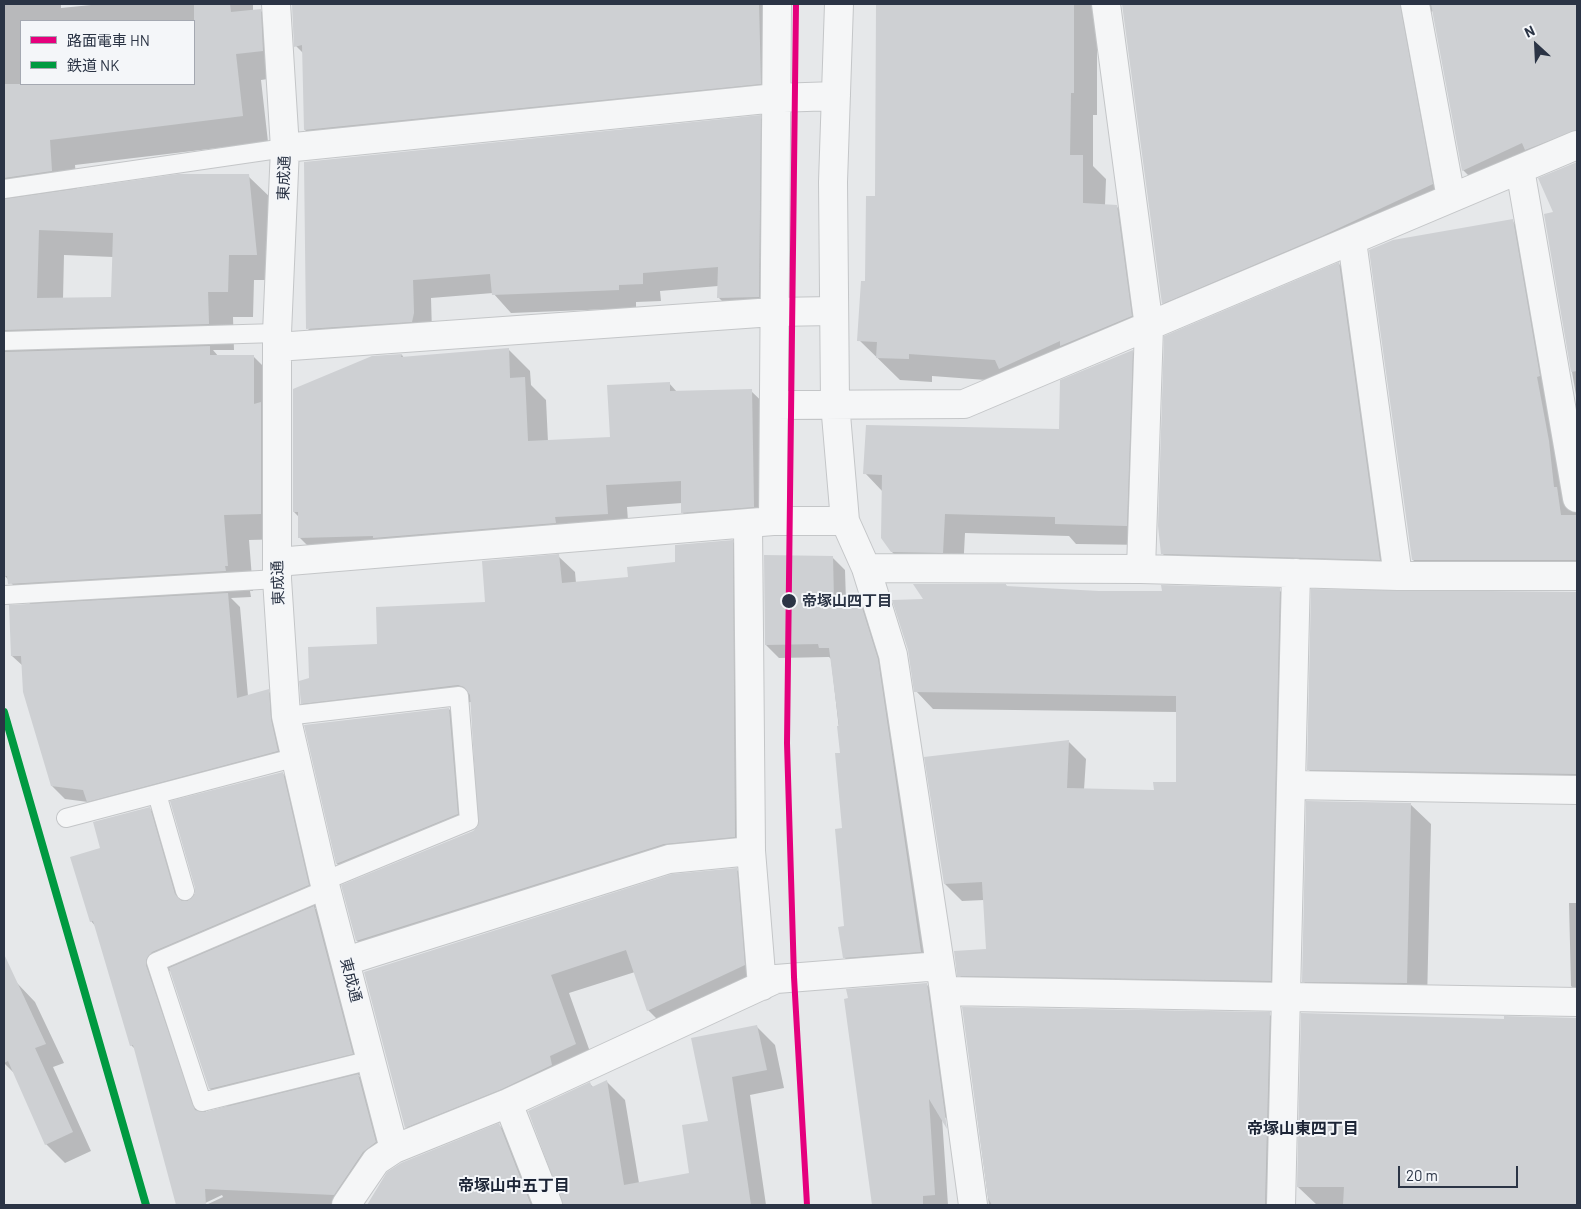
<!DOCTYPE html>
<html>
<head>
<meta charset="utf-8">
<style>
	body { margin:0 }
	#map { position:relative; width:1581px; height:1209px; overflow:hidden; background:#e6e8ea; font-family:Barlow,"Noto Sans JP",sans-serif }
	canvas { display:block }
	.frame { position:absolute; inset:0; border:5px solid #2b3445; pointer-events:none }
	.legend { position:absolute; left:20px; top:20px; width:175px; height:65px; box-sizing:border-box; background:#f4f6f9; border:1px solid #a4a8b1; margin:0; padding:6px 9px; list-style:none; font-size:15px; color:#2b3445 }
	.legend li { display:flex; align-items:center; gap:10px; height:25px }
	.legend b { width:25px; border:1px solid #a4a8b1 }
	.north { position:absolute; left:1511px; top:20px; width:50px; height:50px; -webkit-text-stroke:4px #f4f6f9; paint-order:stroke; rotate:335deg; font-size:14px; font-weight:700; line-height:20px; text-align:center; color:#2b3445 }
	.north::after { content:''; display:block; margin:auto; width:18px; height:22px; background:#2b3445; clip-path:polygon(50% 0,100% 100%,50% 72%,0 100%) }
	.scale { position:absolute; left:1398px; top:1166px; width:120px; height:22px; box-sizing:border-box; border:2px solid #2b3445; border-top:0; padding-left:6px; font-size:15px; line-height:18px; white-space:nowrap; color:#2b3445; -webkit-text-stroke:4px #f4f6f9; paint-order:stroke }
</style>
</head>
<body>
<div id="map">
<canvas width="1581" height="1209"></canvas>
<div class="frame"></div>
<ul class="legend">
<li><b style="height:6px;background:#e5007d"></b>路面電車 HN</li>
<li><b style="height:6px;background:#009a41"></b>鉄道 NK</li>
</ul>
<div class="north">N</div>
<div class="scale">20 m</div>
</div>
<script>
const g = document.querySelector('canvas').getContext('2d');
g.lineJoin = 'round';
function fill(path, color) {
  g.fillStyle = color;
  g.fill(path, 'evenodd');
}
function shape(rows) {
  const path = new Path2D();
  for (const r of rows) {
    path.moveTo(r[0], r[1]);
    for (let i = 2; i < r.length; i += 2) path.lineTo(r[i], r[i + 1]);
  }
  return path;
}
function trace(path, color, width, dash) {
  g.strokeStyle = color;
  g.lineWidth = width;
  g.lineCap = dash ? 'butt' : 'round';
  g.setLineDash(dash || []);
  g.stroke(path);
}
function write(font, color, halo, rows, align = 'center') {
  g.font = font + ' Barlow,"Noto Sans JP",sans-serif';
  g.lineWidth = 4;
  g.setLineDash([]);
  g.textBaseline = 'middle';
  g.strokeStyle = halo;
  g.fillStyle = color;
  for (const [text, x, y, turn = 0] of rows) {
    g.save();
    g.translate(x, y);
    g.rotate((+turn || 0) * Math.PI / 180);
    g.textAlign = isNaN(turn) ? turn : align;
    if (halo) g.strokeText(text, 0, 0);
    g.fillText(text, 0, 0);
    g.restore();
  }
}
fill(shape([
	[4,4,61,4,61,8,101,4,253,4,253,11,260,10,286,36,288,76,261,80,268,142,75,165,77,190,248,176,274,201,282,280,254,280,253,317,233,317,234,350,213,350,219,357,253,356,279,382,287,539,249,540,253,591,250,591,251,597,231,598,240,607,248,696,268,691,281,704,290,764,101,814,88,802,65,799,52,786,23,666,12,656,31,605,4,575],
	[21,21,194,21,194,84,21,84],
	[64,255,113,257,113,298,63,299],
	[295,4,764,4,782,105,327,152,305,130,304,54,296,46],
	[877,4,1097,4,1097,115,1093,115,1093,166,1106,179,1105,205,1116,206,1139,229,1154,339,1084,369,1081,365,1013,382,932,376,932,382,900,380,859,340,876,197],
	[1123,4,1577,4,1577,160,1485,192,1463,170,1433,11,1427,14,1454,206,1185,325,1163,303],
	[760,117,778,135,777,315,736,315,718,297,718,286,660,291,661,301,636,302,636,308,511,313,493,293,431,298,432,332,326,347,308,329],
	[1577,163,1577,401,1545,215,1555,213,1540,179],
	[1512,221,1534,243,1577,490,1577,582,1435,582,1413,560],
	[1339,264,1358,283,1398,578,1181,573,1162,553],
	[508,349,530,371,531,385,546,400,548,442,612,439,669,383,677,392,751,391,773,412,775,528,704,534,682,512,682,503,627,507,629,535,321,559,299,537,299,517,294,512,372,357,402,355,404,358],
	[1132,351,1152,371,1146,545,1076,544,1069,536,965,533,963,572,912,572,892,552,883,492,865,473,1060,430],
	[732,541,749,558,751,853,681,860,374,957,357,941,343,886,474,832,480,827,471,702,319,720,302,703,311,679,379,645,487,604,558,556,575,572,576,583,629,578,676,563],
	[832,557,845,570,846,602,859,602,872,615,933,964,856,970,844,957,846,927,842,755,831,659,829,657,779,658,766,645],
	[1006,585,1008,588,1099,592,1279,590,1297,607,1287,998,976,992,959,975,987,950,984,900,962,901,945,884,1069,742,1086,759,1084,790,1155,791,1177,784,1177,712,933,709,916,691,926,600],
	[1312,591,1577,593,1577,795,1330,791,1308,769],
	[449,709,464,724,472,829,352,879,337,864,306,726],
	[282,773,301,791,327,904,315,908,333,926,371,1072,358,1075,376,1094,394,1161,358,1205,206,1205,223,1197,222,1195,201,1205,178,1205,135,1049,131,1045,96,927,91,921,102,849,149,808,168,827,189,902],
	[171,969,210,1089,228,1106,206,1112,163,979],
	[1410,804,1431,824,1427,1003,1323,1001,1303,981],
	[736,869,755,888,763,984,667,1029,648,1010,635,972,569,993,594,1063,424,1146,406,1127,365,973],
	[1569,903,1577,903,1577,992,1571,986],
	[17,983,35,1002,64,1063,53,1067,91,1151,65,1163,46,1144,16,1075,4,1063,4,989],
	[926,984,942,1000,958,1117,942,1118,948,1205,873,1205,846,1000],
	[963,1008,1269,1014,1291,1036,1287,1205,989,1205],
	[1505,1018,1577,1019,1577,1205,1317,1205,1298,1187,1505,1020],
	[756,1026,775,1045,784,1088,750,1095,766,1205,564,1205,564,1199,590,1084,594,1088,607,1082,625,1100,639,1183,690,1174,710,1122],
	[499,1125,517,1143,542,1205,368,1205,388,1173]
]), '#0003');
fill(shape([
	[194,4,230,4,231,12,261,9,263,51,236,54,243,116,50,140,52,171,4,178,4,84,194,84],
	[304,4,759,4,761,84,304,130,302,45,294,47,292,5],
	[876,4,1074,4,1074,93,1071,93,1070,155,1083,155,1083,203,1117,205,1132,316,1060,346,1060,341,999,369,995,360,909,354,909,359,876,358,877,342,857,341,861,281,865,281,866,196,875,196],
	[1122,4,1400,4,1433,184,1322,236,1162,304],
	[1431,4,1577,4,1577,130,1525,150,1522,143,1462,171],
	[761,115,759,297,717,298,718,267,643,273,643,284,619,285,619,290,492,295,490,274,413,280,414,313,412,322,306,329,304,162],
	[1577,162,1577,371,1571,372,1544,214,1553,212,1538,178],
	[178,174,249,174,257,255,229,255,228,292,208,292,209,324,4,330,4,199],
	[39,230,113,233,111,297,37,298],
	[1513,219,1540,376,1537,377,1549,441,1554,487,1557,487,1561,515,1577,515,1577,560,1412,560,1369,250,1393,240],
	[1339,262,1380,560,1161,554,1158,526,1164,336],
	[210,346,210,355,254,355,254,404,261,402,261,514,224,515,228,566,225,566,226,571,8,584,7,576,4,576,4,352],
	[509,348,510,378,525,377,528,441,610,437,607,385,670,382,670,391,752,389,754,507,681,513,681,481,606,485,608,514,555,517,556,523,373,538,373,536,298,538,298,512,293,512,293,389,372,356,402,354,401,357],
	[1133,350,1127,526,1055,524,1055,517,945,514,943,553,891,552,881,538,882,475,863,474,866,425,1059,429,1060,380],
	[733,540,735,837,664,844,356,941,341,885,473,831,478,826,470,695,464,687,458,685,301,704,299,681,309,678,308,647,377,644,376,607,485,602,482,561,559,554,562,583,628,577,627,567,675,562,675,545],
	[764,555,833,556,834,602,860,601,878,659,921,952,843,958,838,927,844,926,835,829,842,828,835,753,840,753,837,726,839,726,829,648,819,648,818,644,765,645],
	[913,584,1006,584,1006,586,1099,591,1162,591,1161,585,1280,588,1271,981,957,976,954,951,986,949,982,882,944,884,924,757,1069,740,1067,788,1154,790,1153,782,1176,782,1176,696,914,692,908,650,892,600,923,599],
	[1311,589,1577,592,1577,774,1307,770],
	[228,593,237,698,269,689,271,719,278,751,87,802,83,790,51,786,23,692,21,656,11,656,9,605],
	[449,708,458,814,336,864,304,725],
	[283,772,309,885,152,952,146,960,146,965,195,1110,205,1112,358,1074,376,1142,363,1152,334,1195,205,1189,206,1205,176,1205,133,1045,130,1046,93,921,90,922,70,857,100,848,93,822,150,807,175,894,182,901,188,901,195,894,195,888,170,801],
	[1306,801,1411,803,1407,983,1302,982],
	[737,868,745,965,647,1011,626,950,551,975,576,1044,550,1056,552,1065,502,1089,405,1128,364,972,672,874],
	[314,906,353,1054,209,1089,169,968],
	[4,954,46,1044,35,1048,73,1132,45,1145,8,1061,4,1063],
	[927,983,947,1129,929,1099,935,1195,923,1196,923,1205,872,1205,844,999,848,998,846,989],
	[962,1007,1270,1012,1265,1205,992,1205,988,1198],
	[1301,1013,1504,1019,1504,1016,1577,1018,1577,1205,1343,1205,1344,1187,1297,1187],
	[757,1025,767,1070,732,1077,751,1205,563,1205,528,1111,590,1082,592,1087,607,1080,624,1185,689,1173,682,1125,708,1121,691,1038],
	[499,1123,531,1205,367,1205,387,1172,401,1163]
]), '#ced0d3');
const lane = shape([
	[4,189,285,148],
	[4,341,277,333],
	[5,595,277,579],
	[286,716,459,696,469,821,324,881],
	[157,794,185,891],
	[66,818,297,757],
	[327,889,156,962,202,1102,371,1060]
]);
const street = shape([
	[276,4,285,148,277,333,277,579,286,716,324,881,394,1149],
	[839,4,833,182,835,403,845,521,866,568,893,655,944,991,973,1205],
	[1106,4,1149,327,1141,569],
	[1415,4,1451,198],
	[285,148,776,98,836,96],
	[1520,169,1577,498],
	[1352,241,1398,576],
	[277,347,773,312,834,311],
	[774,405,964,404,1577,145],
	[773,521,777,4],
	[748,525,751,851,762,986],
	[277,562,773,521,845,521],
	[866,568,1141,569,1398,576,1577,576],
	[1291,785,1577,790],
	[346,961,669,859,751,851],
	[944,991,1577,1002],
	[508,1103,548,1205],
	[346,1205,376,1161,394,1149,508,1103,776,979,940,966],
	[1281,1205,1296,573]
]);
trace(lane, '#c4c6c8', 20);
trace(street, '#c4c6c8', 30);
trace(lane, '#f5f6f7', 18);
trace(street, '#f5f6f7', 28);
trace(shape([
	[4,712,146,1205]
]), '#009a41', 8);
trace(shape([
	[796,4,787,743,794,977,807,1205]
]), '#e5007d', 6);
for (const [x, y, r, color] of [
	[789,601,8,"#2b3445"]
]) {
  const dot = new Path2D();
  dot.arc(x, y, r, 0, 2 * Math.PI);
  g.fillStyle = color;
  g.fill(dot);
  trace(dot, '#f4f6f9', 2);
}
write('15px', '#2b3445', '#f4f6f9', [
	["東成通",284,178,-88],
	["東成通",278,583,-92],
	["東成通",351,980,75]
]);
write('bold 15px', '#2b3445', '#f4f6f9', [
	["帝塚山四丁目",802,601]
], 'left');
write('bold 16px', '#1d2536', '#f4f6f9', [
	["帝塚山東四丁目",1303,1129],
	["帝塚山中五丁目",514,1186]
]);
</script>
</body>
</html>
